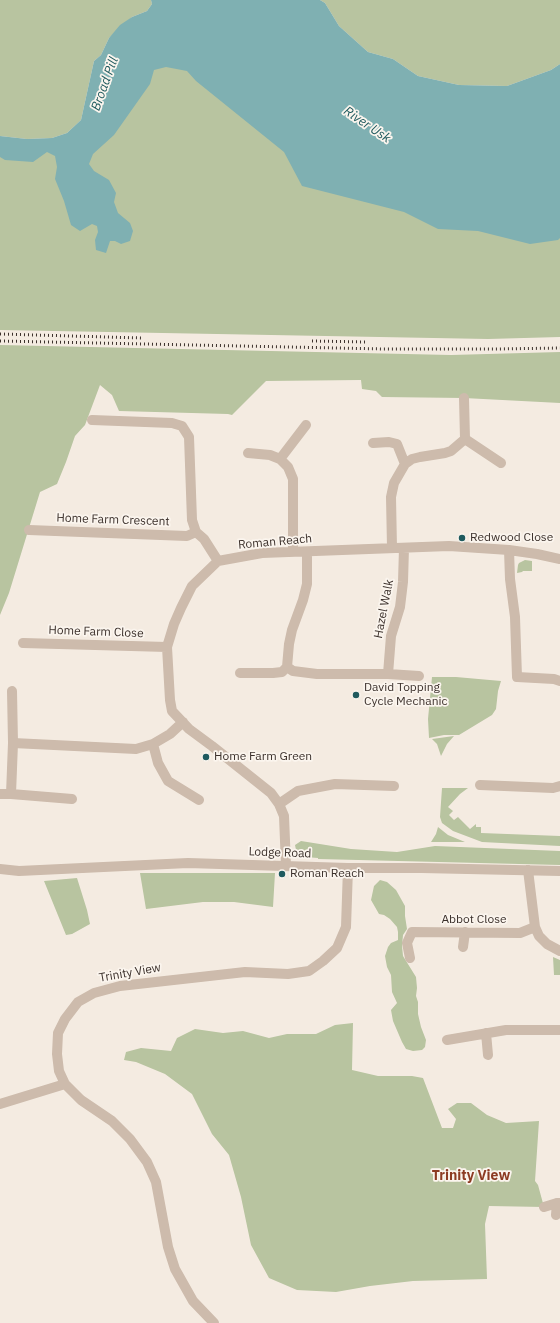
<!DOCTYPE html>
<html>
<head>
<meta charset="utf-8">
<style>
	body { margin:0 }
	canvas { display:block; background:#f4ebe1 }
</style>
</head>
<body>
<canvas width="560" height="1323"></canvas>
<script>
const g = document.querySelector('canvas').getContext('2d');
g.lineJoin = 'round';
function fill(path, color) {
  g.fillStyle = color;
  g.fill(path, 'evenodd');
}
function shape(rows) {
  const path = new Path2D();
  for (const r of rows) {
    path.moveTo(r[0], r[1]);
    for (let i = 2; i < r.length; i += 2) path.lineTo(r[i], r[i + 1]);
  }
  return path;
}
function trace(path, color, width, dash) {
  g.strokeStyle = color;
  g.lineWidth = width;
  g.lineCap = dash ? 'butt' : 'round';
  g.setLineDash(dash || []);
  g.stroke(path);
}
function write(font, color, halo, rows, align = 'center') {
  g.font = font + ' "IBM Plex Sans",sans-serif';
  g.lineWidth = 3.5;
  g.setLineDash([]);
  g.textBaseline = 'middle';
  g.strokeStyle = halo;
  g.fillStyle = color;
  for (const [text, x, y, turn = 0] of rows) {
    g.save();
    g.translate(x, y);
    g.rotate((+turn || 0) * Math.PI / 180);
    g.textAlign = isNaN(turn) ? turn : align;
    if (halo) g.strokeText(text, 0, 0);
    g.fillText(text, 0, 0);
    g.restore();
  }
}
fill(shape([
	[0,0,151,0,152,4,147,11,132,17,109,38,101,55,94,61,81,120,67,133,52,138,27,139,0,136],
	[320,0,560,0,560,64,551,70,507,86,459,85,418,76,393,59,368,52,339,26,325,3],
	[145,36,560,191,560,337,488,339,0,330,0,146,67,143],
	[0,345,451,355,560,352,560,403,464,398,382,397,376,391,362,389,361,380,266,381,232,415,228,414,119,411,112,395,100,385,85,425,75,436,66,462,57,484,40,492,9,593,0,615],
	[525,560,532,561,532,571,523,571,522,572,517,573,518,565,519,563],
	[432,677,456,677,501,681,498,691,496,709,492,715,459,735,444,735,429,738,428,719],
	[454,736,447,744,441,756,437,744,432,739],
	[442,788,468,788,460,794,448,807,453,811,449,815,454,820,458,817,470,829,476,824,476,827,481,827,481,833,560,836,560,846,482,842,453,831,442,823,440,817],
	[438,827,448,835,465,842,431,842,436,834],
	[301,841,351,849,397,852,435,846,560,851,560,865,318,859,318,858,305,857,299,854,296,850,295,845],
	[140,873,275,873,273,907,234,902,203,902,146,909],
	[77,878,87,910,90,924,72,934,66,935,44,881],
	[380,880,387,882,396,890,405,906,405,916,407,929,403,935,402,946,403,956,416,977,417,988,416,996,418,1002,418,1014,421,1027,426,1040,425,1047,422,1050,413,1051,406,1049,402,1042,393,1021,391,1010,397,1003,392,992,391,975,387,967,385,956,388,947,391,943,398,940,398,932,397,927,390,919,384,915,379,914,371,900,374,886],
	[553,957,560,960,560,975,554,975],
	[353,1023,352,1070,378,1076,412,1076,423,1078,442,1128,453,1128,456,1119,448,1109,457,1103,471,1103,487,1115,506,1123,539,1121,535,1181,538,1185,544,1207,489,1206,485,1224,487,1279,413,1281,370,1286,336,1292,297,1290,269,1278,251,1245,241,1197,229,1155,212,1134,192,1094,165,1074,136,1062,124,1060,126,1052,141,1048,171,1051,177,1038,195,1029,223,1033,243,1031,269,1038,287,1034,316,1034,335,1025]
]), '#b8c4a0');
fill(shape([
	[151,0,320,0,325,3,339,26,368,52,393,59,418,76,459,85,507,86,551,70,560,64,560,238,558,240,530,244,478,231,438,229,404,212,302,186,284,152,196,81,187,71,166,67,154,70,150,84,114,135,93,154,89,164,94,171,109,180,116,193,114,202,118,213,130,223,133,231,130,241,121,244,115,241,110,241,106,253,96,250,95,240,98,232,97,226,92,224,80,231,71,225,64,201,55,179,57,167,55,156,47,152,33,162,5,160,0,157,0,136,27,139,52,138,67,133,81,120,94,61,101,55,109,38,120,25,132,17,147,11,152,4]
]), '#7fb0b2');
trace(shape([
	[464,398,465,439],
	[92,420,172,423,182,426,189,437,192,520,196,532,204,539,218,561],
	[373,443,389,442,397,444,405,464],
	[248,453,270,455,280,459,288,467,293,479,293,552],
	[280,459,306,425],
	[29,530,187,536,196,532],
	[392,548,391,497,394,483,405,464,412,459,420,457,445,453,451,451,465,439,501,463],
	[509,550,510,579,515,617,517,677,554,679,560,681],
	[23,643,167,647],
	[287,667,289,644,292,630,303,600,307,584,307,552],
	[240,673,273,673,282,672,287,667,293,671,317,674,388,674,419,676],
	[388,674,391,636,400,607,403,582,404,548],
	[12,691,13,743,136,749,153,744,170,734,183,722],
	[13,743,11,794,72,799],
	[153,744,158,763,168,781,199,800],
	[480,785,553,788,560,786],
	[0,794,11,794],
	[279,804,298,791,335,784,394,786],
	[286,866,284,816,279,804,271,793,212,746,189,729,172,711,170,700,167,647,174,624,181,608,192,586,218,561,262,553,449,546,509,550,537,554,560,559],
	[0,869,19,871,188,863,348,868,421,868,560,871],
	[528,870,535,927,539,936,547,944,560,951],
	[463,947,465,932],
	[410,958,407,943,412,932,520,933,535,927],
	[486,1033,488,1055],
	[447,1040,506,1030,560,1030],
	[0,1104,65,1084],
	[544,1207,557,1203],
	[556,1215,557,1203,560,1203],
	[214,1323,193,1301,175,1269,168,1247,156,1182,147,1162,130,1139,112,1121,81,1100,65,1084,59,1071,57,1054,58,1033,65,1019,78,1002,94,993,120,986,245,972,288,974,309,971,323,961,337,948,346,927,348,868]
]), '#cdbbac', 10);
trace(shape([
	[0,334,142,338],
	[0,341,383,349,497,349,560,348],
	[312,341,366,342]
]), '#3b302b', 3, [1, 3]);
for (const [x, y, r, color] of [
	[462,538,4,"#1f5a5e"],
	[356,695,4,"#1f5a5e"],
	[206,757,4,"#1f5a5e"],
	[282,874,4,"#1f5a5e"]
]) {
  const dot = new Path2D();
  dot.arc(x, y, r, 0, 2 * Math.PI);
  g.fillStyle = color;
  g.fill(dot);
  trace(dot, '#fbf5ee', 1.5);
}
write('12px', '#3b302b', '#fbf5ee', [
	["Home Farm Crescent",113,520,2],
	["Roman Reach",275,542,-5],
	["Hazel Walk",384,609,-79],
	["Home Farm Close",96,632,2],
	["Lodge Road",280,853,2],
	["Abbot Close",474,920],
	["Trinity View",130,973,-10]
]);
write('12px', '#3b302b', '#fbf5ee', [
	["Redwood Close",470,538],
	["David Topping",364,688],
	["Cycle Mechanic",364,702],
	["Home Farm Green",214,757],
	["Roman Reach",290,874]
], 'left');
write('italic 13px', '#1f5a5e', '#fbf5ee', [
	["Broad Pill",105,84,-70],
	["River Usk",367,125,34]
]);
write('bold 14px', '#8c3b22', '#fbf5ee', [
	["Trinity View",471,1176]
]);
</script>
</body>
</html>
